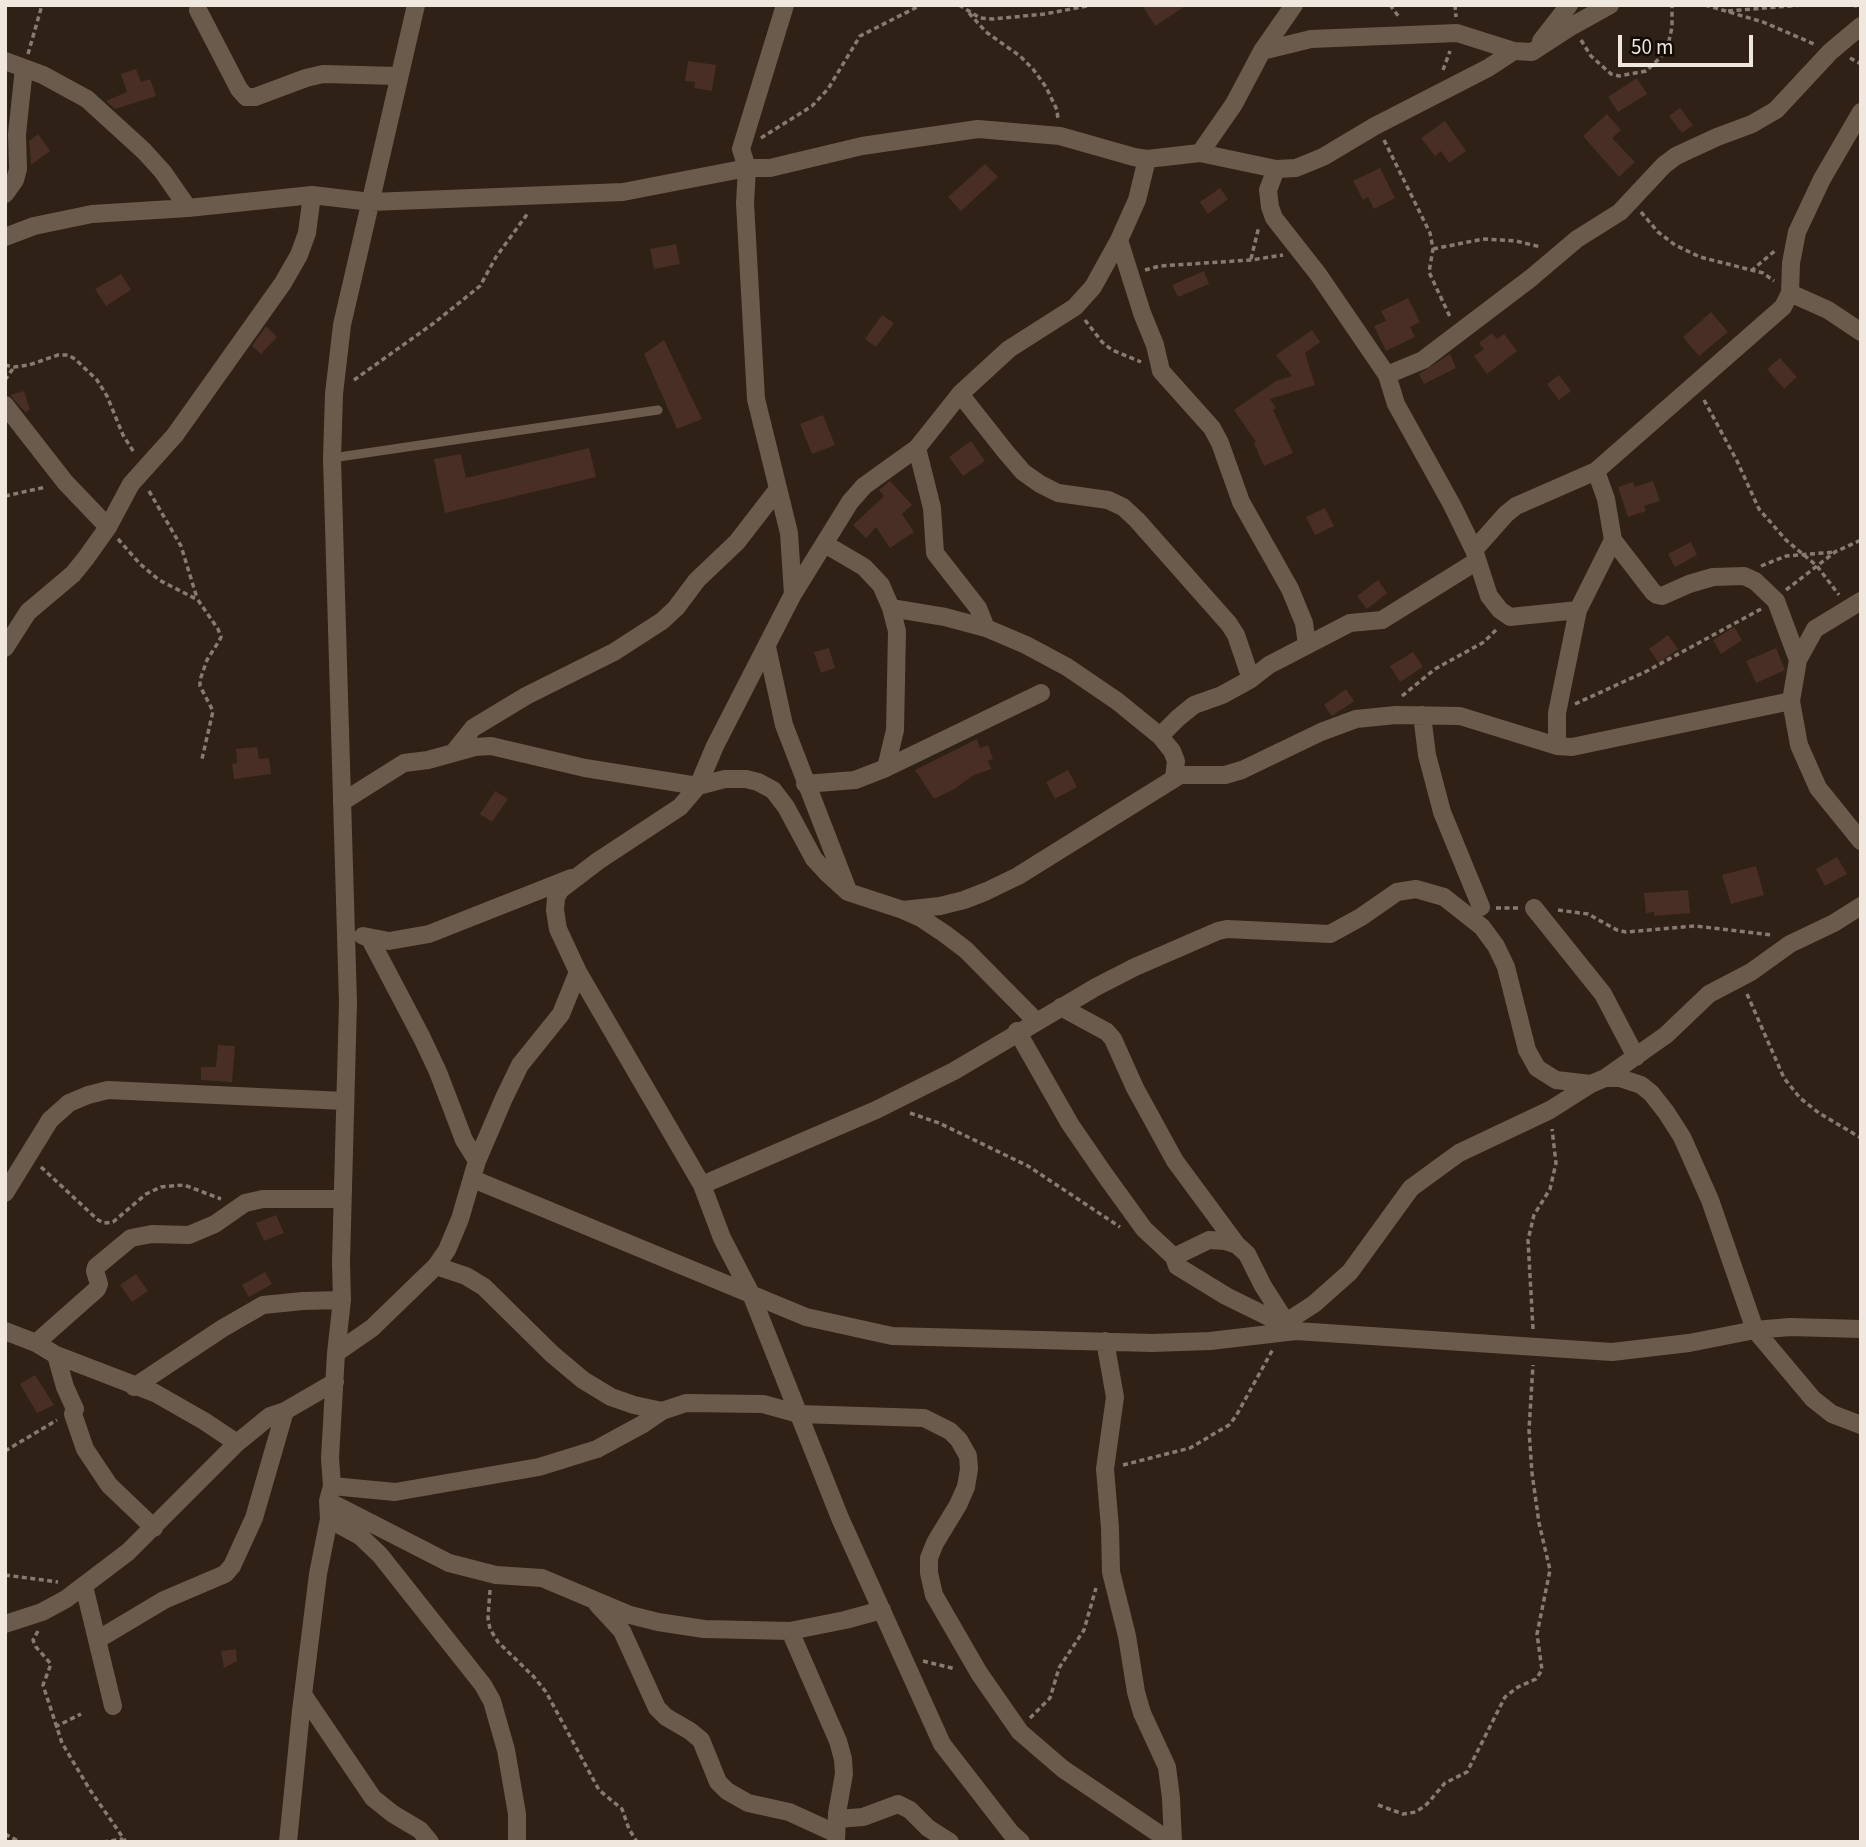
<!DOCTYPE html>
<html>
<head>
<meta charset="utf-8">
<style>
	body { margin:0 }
	#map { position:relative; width:1866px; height:1847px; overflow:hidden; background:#2f2115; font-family:"Source Sans 3",sans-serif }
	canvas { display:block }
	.frame { position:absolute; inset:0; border:7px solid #f0e7df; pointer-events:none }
	.scale { position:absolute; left:1618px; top:35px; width:135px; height:32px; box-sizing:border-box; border:4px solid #f0e7df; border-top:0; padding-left:9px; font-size:21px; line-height:24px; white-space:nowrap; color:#f0e7df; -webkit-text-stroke:5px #120c07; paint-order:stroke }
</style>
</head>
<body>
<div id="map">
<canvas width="1866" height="1847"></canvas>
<div class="frame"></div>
<div class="scale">50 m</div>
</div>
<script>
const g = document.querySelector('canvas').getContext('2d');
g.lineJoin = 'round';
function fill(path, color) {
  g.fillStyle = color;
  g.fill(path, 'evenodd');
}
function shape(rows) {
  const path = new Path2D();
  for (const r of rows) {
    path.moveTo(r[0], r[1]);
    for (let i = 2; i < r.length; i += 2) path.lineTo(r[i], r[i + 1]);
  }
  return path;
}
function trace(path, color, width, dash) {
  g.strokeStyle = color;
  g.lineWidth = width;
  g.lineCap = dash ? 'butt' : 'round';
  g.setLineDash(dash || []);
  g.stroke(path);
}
fill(shape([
	[1142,5,1187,5,1155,26],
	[688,61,716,65,712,91,694,88,695,82,685,81],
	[136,69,141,82,150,79,156,96,115,109,106,101,127,92,121,74],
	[1637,78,1647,94,1618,112,1608,97],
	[1680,108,1693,125,1682,133,1669,116],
	[1607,114,1621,130,1612,138,1635,162,1619,177,1583,136],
	[1445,121,1466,151,1449,163,1441,151,1435,156,1421,138],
	[38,134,50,151,31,165,29,141],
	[985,164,998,177,961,211,948,197],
	[1380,168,1395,198,1374,209,1368,197,1363,200,1353,181],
	[1220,188,1228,199,1208,214,1200,202],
	[676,244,680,264,654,269,650,249],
	[1204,271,1209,284,1178,297,1172,285],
	[121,274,131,290,106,306,95,289],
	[1408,298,1420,322,1410,327,1415,337,1386,351,1374,326,1386,321,1381,311],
	[1711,312,1728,332,1699,356,1683,337],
	[882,315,894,323,876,347,865,339],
	[266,326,277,337,261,354,252,346],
	[1312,330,1320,342,1305,353,1315,385,1270,399,1276,408,1273,410,1293,453,1264,466,1254,443,1256,442,1234,410,1276,381,1292,376,1276,355],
	[1492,333,1497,339,1504,334,1517,351,1487,374,1474,356,1484,349,1479,343],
	[664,340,702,419,677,429,644,354],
	[1450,354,1456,368,1424,384,1419,374],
	[1780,358,1797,377,1784,389,1767,369],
	[1559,375,1571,391,1559,400,1547,384],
	[24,391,30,410,25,412,10,395],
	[823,415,835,445,812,454,800,424],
	[971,441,985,461,963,476,949,457],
	[589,448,596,477,445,513,434,459,461,454,466,478],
	[890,481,912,505,902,514,914,532,890,548,876,527,866,538,853,525,884,496,879,490],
	[1653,481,1660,501,1644,506,1646,511,1628,517,1618,487,1633,482,1635,487],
	[1325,508,1334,526,1315,535,1306,517],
	[1691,542,1697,555,1675,567,1668,554],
	[1378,580,1387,593,1367,609,1357,596],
	[1734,627,1742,640,1721,654,1713,640],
	[1668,635,1678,649,1659,663,1649,649],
	[829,648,835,668,821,673,814,652],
	[1776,648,1785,670,1756,683,1746,661],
	[1413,652,1423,667,1400,682,1390,666],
	[1346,689,1354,701,1332,716,1324,705],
	[977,739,980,748,988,745,993,759,988,761,991,769,972,776,956,788,934,799,915,770],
	[257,747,259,759,269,758,271,774,234,779,232,764,237,763,236,749],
	[1068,770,1077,787,1055,799,1046,782],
	[495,791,508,799,492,822,480,814],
	[1837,857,1847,874,1825,886,1816,869],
	[1756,866,1764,895,1731,904,1722,875],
	[1688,890,1690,913,1654,916,1654,912,1646,913,1644,893],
	[218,1045,235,1046,232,1082,201,1080,201,1067,216,1067],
	[276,1215,284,1233,264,1241,256,1223],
	[265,1272,272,1284,249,1297,242,1285],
	[136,1274,148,1291,132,1302,120,1285],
	[35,1375,54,1405,37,1413,20,1384],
	[236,1649,237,1661,224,1668,221,1651]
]), '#492e25');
trace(shape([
	[959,5,980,18,993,19,1045,14,1092,5],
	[1390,5,1399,17],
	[1455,5,1456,17],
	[1705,5,1763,22,1814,44],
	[1852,5,1861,7],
	[1728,11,1802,5],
	[969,13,986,32,1020,56,1033,69,1046,87,1057,110,1058,120],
	[1581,40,1591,56,1611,74,1619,76,1646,71,1661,57,1669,41,1672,27,1672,5],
	[28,54,42,5],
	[1850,58,1861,64],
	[1443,70,1450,51],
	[761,138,812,106,828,89,860,36,921,5],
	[1384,140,1430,233,1433,249,1429,272,1451,319],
	[1641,212,1658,232,1675,245,1700,257,1763,273,1774,281],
	[1433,249,1483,239,1516,241,1541,247],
	[1251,259,1259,226],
	[1145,270,1160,266,1251,260,1283,255],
	[1751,271,1777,249],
	[1085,320,1102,342,1112,350,1141,362],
	[5,365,14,367,29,365,58,355,68,355,75,359,97,380,107,396,123,435,135,454],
	[5,380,14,367],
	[354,380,434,323,480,286,496,257,528,213],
	[1704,400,1737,461,1759,509,1786,540,1817,566,1839,595],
	[149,491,181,546,197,598],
	[5,496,46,487],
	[118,539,140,564,159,580,198,600,218,629,221,637,219,641,207,660,200,680,200,686,213,711,202,759],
	[1761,566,1786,556,1835,552],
	[1786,590,1835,552,1861,540],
	[1402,696,1435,669,1484,642,1498,628],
	[1575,704,1647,671,1761,609],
	[1496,908,1519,908],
	[1558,910,1588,914,1617,930,1626,932,1695,926,1772,935],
	[1747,994,1784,1078,1800,1098,1819,1113,1861,1138],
	[910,1113,939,1123,1028,1166,1120,1227],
	[41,1167,98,1220,104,1223,113,1222,146,1194,161,1187,184,1185,221,1199],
	[1533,1329,1528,1240,1534,1215,1550,1189,1556,1163,1552,1129],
	[5,1451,57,1420],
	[1123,1465,1190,1448,1229,1425,1236,1416,1273,1349],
	[5,1575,58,1582],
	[490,1590,488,1618,490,1629,498,1642,534,1677,546,1692,599,1790,622,1809,629,1829,637,1842],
	[38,1631,33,1640,36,1647,51,1664,43,1685,62,1743,90,1790,126,1842],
	[923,1661,956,1669],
	[1030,1718,1050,1698,1059,1668,1084,1630,1096,1588],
	[55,1727,81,1714],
	[1378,1805,1403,1814,1416,1812,1427,1804,1445,1783,1467,1772,1505,1697,1518,1687,1536,1679,1542,1670,1537,1634,1550,1570,1539,1523,1532,1473,1529,1430,1533,1365],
	[5,1834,20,1842],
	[103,1842,123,1839]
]), '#877b71', 3.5, [5, 3.5]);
trace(shape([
	[332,458,658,410]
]), '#6b5b4d', 9);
trace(shape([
	[785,5,741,149,747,168,745,203,756,399,789,533,793,594],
	[198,10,239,89,246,97,255,97,306,78,323,74,398,76],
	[1541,41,1569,5],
	[1262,51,1311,39,1457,33,1514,51],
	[5,61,43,75,87,99,144,151,163,172,188,208],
	[1200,153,1234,104,1262,51,1294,5],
	[1276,169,1268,190,1270,207,1274,218,1318,274,1387,375,1396,404,1452,505,1474,550,1489,596,1500,610,1510,617,1578,610],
	[5,194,15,180,18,169,17,134,24,68],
	[5,237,34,226,92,214,188,208,312,195,371,202,623,192,747,168,770,168,862,146,978,129,1060,136,1134,157,1147,159,1200,153,1276,169,1296,168,1323,157,1375,126,1488,68,1514,51,1532,52,1572,26,1610,5],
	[1119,240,1142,313,1155,345,1161,371,1212,428,1220,443,1241,502,1290,589,1304,623,1307,645],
	[1790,293,1828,310,1861,332],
	[1387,375,1423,360,1531,278,1577,239,1620,212,1664,165,1676,156,1717,137,1752,124,1776,110,1830,52,1861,26],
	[960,394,1005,451,1023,472,1040,484,1058,493,1108,500,1123,507,1137,520,1229,624,1236,635,1251,679],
	[5,405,65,482,108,527],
	[917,448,932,508,935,553,978,608,986,628],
	[1613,540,1653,592,1657,595,1662,596,1689,584,1713,577,1744,576,1755,581,1776,601,1798,660],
	[824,547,830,547,864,567,881,585,891,608,897,631,895,730,886,768],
	[1474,550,1506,514,1516,506,1596,471,1783,307,1790,293,1791,263,1797,232,1822,179,1861,112],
	[1861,601,1815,629,1798,660,1791,701,1799,745,1818,788,1861,841],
	[891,608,945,617,986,628,1026,645,1067,667,1117,701,1160,736,1172,751,1176,761,1174,778],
	[767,647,784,725,847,888],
	[5,648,28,612,73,574,86,558,108,527,131,484,175,435,283,283,299,255,307,233,312,195],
	[1422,715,1427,755,1442,812,1481,907],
	[1160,736,1178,718,1194,705,1222,695,1251,679,1269,665,1350,623,1382,620,1477,561],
	[1557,746,1557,713,1578,610,1613,540,1606,499,1596,471],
	[453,753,473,728,526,696,614,652,662,621,676,608,697,580,737,542,778,489],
	[805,784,855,780,886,768,1041,693],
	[342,802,404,763,428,760,475,747,491,746,585,768,698,786,725,779,746,779,758,782,773,790,786,807,814,859,826,872,848,892,903,910,921,918,945,934,966,950,1036,1021],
	[1534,908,1603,994,1636,1057],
	[903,910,940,906,964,900,987,891,1018,876,1180,775,1225,775,1242,770,1321,732,1356,719,1396,715,1460,716,1557,746,1572,747,1791,701],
	[363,936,389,941,429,934,571,878],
	[370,939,422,1038,438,1072,464,1140,477,1161],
	[578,972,702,1185,722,1238,751,1294,840,1518,942,1744,1011,1833,1021,1842],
	[1061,1007,1107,1032,1113,1039,1135,1088,1175,1161,1237,1245],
	[1017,1031,1070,1124,1105,1175,1144,1229,1174,1257,1177,1266,1226,1296,1295,1330],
	[1605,1078,1620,1078,1641,1085,1651,1093,1666,1112,1682,1137,1710,1200,1755,1330,1813,1399,1832,1414,1861,1425],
	[473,1179,806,1317,892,1336,1152,1343,1210,1341,1296,1331,1612,1352,1689,1343,1755,1330,1790,1327,1861,1329],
	[702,1185,876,1110,954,1071,1096,987,1135,967,1218,931,1227,929,1330,934,1361,917,1397,892,1416,889,1444,897,1482,927,1496,946,1506,967,1527,1050,1537,1068,1556,1080,1591,1084,1605,1078,1666,1035,1709,994,1751,972,1790,944,1834,923,1861,906],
	[5,1193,50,1120,69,1103,88,1095,108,1090,345,1101],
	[1174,1257,1209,1240,1225,1241,1237,1245,1247,1254,1263,1286,1286,1322,1282,1325],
	[436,1266,466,1276,484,1287,552,1354,583,1380,611,1397,634,1405,662,1411,686,1403,763,1404,799,1414,924,1418,950,1431,959,1440,968,1456,969,1469,966,1487,958,1505,935,1543,929,1558,929,1573,934,1595,979,1673,1020,1732,1063,1769,1171,1842],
	[1286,1322,1314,1304,1350,1272,1411,1188,1459,1153,1550,1110,1591,1084],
	[5,1331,36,1343,56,1355,155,1393,204,1421,237,1443,270,1416,285,1411,335,1382],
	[1105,1341,1115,1397,1105,1469,1110,1528,1111,1572,1127,1636,1136,1692,1142,1713,1167,1767,1171,1798,1173,1842],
	[36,1343,97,1289,99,1284,95,1271,96,1267,131,1238,152,1234,189,1235,215,1224,245,1203,263,1199,342,1199],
	[336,1353,372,1328,436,1266,447,1250,460,1219,477,1161,504,1098,520,1065,561,1014,578,972,558,929,555,910,556,898,560,890,598,861,680,807,698,786,715,746,793,594,850,502,864,486,917,448,960,394,1009,349,1075,307,1093,287,1119,240,1137,200,1147,159],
	[56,1355,65,1387,75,1409,73,1414,85,1449,109,1485,154,1528],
	[134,1387,223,1328,263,1305,303,1301,342,1300],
	[332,1486,395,1492,539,1467,597,1449,643,1424,662,1411],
	[328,1501,449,1563,496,1575,542,1578,630,1615,658,1622,704,1629,790,1631,845,1620,882,1610],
	[329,1519,360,1536,380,1555,483,1685,492,1701,506,1750,517,1814,517,1842],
	[84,1586,113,1706],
	[597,1604,622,1631,657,1708,666,1717,690,1731,701,1740,718,1782,727,1791,748,1803,789,1812,835,1833],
	[5,1624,42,1612,66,1599,128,1552,237,1443],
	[790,1631,838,1741,843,1759,844,1774,837,1813,836,1842],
	[97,1640,164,1600,225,1574,232,1566,254,1518,285,1411],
	[304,1696,373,1798,393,1814,420,1830,430,1842],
	[837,1819,863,1817,898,1804,910,1810,928,1828,950,1842],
	[288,1842,301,1711,318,1574,329,1519,328,1501,332,1486,330,1458,336,1353,342,1300,341,1262,348,1002,332,458,334,394,342,325,416,5]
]), '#6b5b4d', 18);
</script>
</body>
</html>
